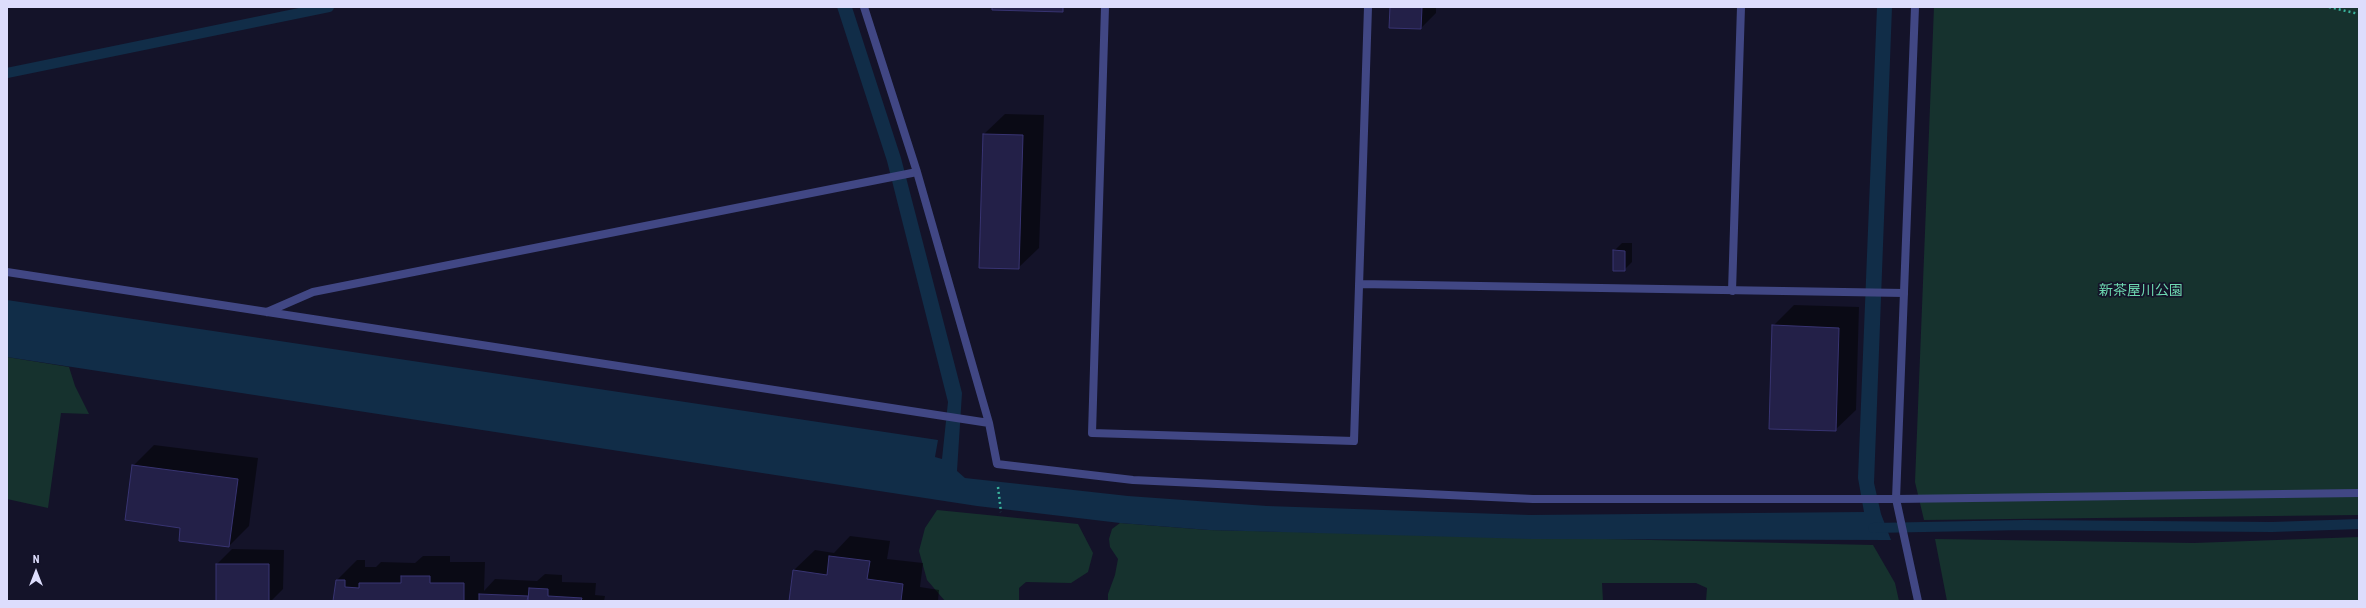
<!DOCTYPE html>
<html>
<head>
<meta charset="utf-8">
<style>
	body { margin:0 }
	#map { position:relative; width:2366px; height:608px; overflow:hidden; background:#141329; font-family:"Roboto Condensed",sans-serif }
	canvas { display:block }
	.frame { position:absolute; inset:0; border:8px solid #ddddfc; pointer-events:none }
	.north { position:absolute; left:16px; top:552px; width:40px; height:40px; -webkit-text-stroke:3px #141329; paint-order:stroke; rotate:0deg; font-size:11px; font-weight:700; line-height:16px; text-align:center; color:#ddddfc }
	.north::after { content:''; display:block; margin:auto; width:14px; height:18px; background:#ddddfc; clip-path:polygon(50% 0,100% 100%,50% 72%,0 100%) }
</style>
</head>
<body>
<div id="map">
<canvas width="2366" height="608"></canvas>
<div class="frame"></div>
<div class="north">N</div>
</div>
<script>
const g = document.querySelector('canvas').getContext('2d');
g.lineJoin = 'round';
function fill(path, color) {
  g.fillStyle = color;
  g.fill(path, 'evenodd');
}
function shape(rows) {
  const path = new Path2D();
  for (const r of rows) {
    path.moveTo(r[0], r[1]);
    for (let i = 2; i < r.length; i += 2) path.lineTo(r[i], r[i + 1]);
  }
  return path;
}
function trace(path, color, width, dash) {
  g.strokeStyle = color;
  g.lineWidth = width;
  g.lineCap = dash ? 'butt' : 'round';
  g.setLineDash(dash || []);
  g.stroke(path);
}
function write(font, color, halo, rows, align = 'center') {
  g.font = font + ' "Roboto Condensed","Noto Sans JP",sans-serif';
  g.lineWidth = 3.5;
  g.setLineDash([]);
  g.textBaseline = 'middle';
  g.strokeStyle = halo;
  g.fillStyle = color;
  for (const [text, x, y, turn = 0] of rows) {
    g.save();
    g.translate(x, y);
    g.rotate((+turn || 0) * Math.PI / 180);
    g.textAlign = isNaN(turn) ? turn : align;
    if (halo) g.strokeText(text, 0, 0);
    g.fillText(text, 0, 0);
    g.restore();
  }
}
fill(shape([
	[1934,7,2359,7,2359,515,1924,520,1915,482],
	[7,357,69,367,75,386,89,414,61,413,48,508,7,499],
	[937,510,1078,524,1093,553,1088,572,1071,583,1026,582,1019,588,1019,601,945,601,927,580,919,551,925,528],
	[1120,523,1209,530,1873,545,1895,583,1899,601,1706,601,1707,588,1696,583,1602,583,1603,601,1108,601,1108,594,1115,575,1118,559,1110,547,1109,539,1112,529],
	[2359,537,2359,601,1947,601,1935,539,2194,543]
]), '#16322e');
fill(shape([
	[837,7,852,7,901,158,962,393,957,471,965,478,1128,496,1267,506,1530,515,1864,512,1858,478,1877,7,1892,7,1874,483,1881,514,1891,540,1531,539,1209,530,1120,523,977,506,7,357,7,300,938,440,935,457,942,459,948,402,887,161]
]), '#112d48');
fill(shape([
	[1391,7,1436,7,1436,13,1421,28],
	[1005,114,1044,115,1039,248,1018,268,984,134],
	[1622,243,1632,243,1632,262,1624,270,1614,251],
	[1794,305,1859,307,1856,410,1835,430,1773,326],
	[154,445,258,458,249,526,229,546,133,466],
	[850,536,890,541,887,559,923,563,920,587,939,590,938,601,790,601,794,570,815,550,834,553],
	[232,549,284,550,283,589,271,601,217,601,217,564],
	[423,556,450,556,450,562,485,562,484,591,495,579,537,581,545,574,562,575,562,582,596,583,595,595,605,596,604,601,335,601,337,580,357,560,365,560,365,567,376,567,381,562,415,563]
]), '#0007');
trace(shape([
	[7,73,329,7],
	[1873,528,2025,525,2272,527,2359,524]
]), '#112d48', 10);
const building = shape([
	[992,7,1063,7,1063,12,992,10,992,7],
	[1390,7,1422,7,1421,29,1389,28,1390,7],
	[983,134,1023,135,1019,269,979,268,983,134],
	[1613,250,1625,251,1625,271,1613,271,1613,250],
	[1772,325,1839,328,1836,431,1769,429,1772,325],
	[132,465,238,479,229,547,179,541,180,528,125,520,132,465],
	[829,556,870,561,867,579,903,584,901,601,789,601,793,570,827,575,829,556],
	[216,564,269,564,269,601,216,601,216,564],
	[401,576,430,576,430,583,464,583,464,601,333,601,336,580,345,580,345,587,359,588,359,583,401,583,401,576],
	[529,588,548,589,548,596,582,598,581,601,528,601,529,588],
	[479,594,528,596,527,601,479,601,479,594]
]);
fill(building, '#232048');
trace(building, '#383472', 1);
trace(shape([
	[2329,7,2359,14],
	[998,487,1001,512]
]), '#3ab39d', 2.5, [2, 3]);
trace(shape([
	[1105,7,1092,433,1354,441,1368,7],
	[1359,284,1904,293],
	[1732,291,1741,7],
	[1896,499,2359,493]
]), '#414784', 8);
trace(shape([
	[7,272,989,423,917,172,864,7],
	[267,312,313,292,917,172],
	[989,423,997,464,1133,480,1533,499,1896,499,1915,7]
]), '#414784', 8);
trace(shape([
	[1896,499,1918,601]
]), '#414784', 8);
write('14px', '#6dd8b0', '#141329', [
	["新茶屋川公園",2141,291]
]);
</script>
</body>
</html>
